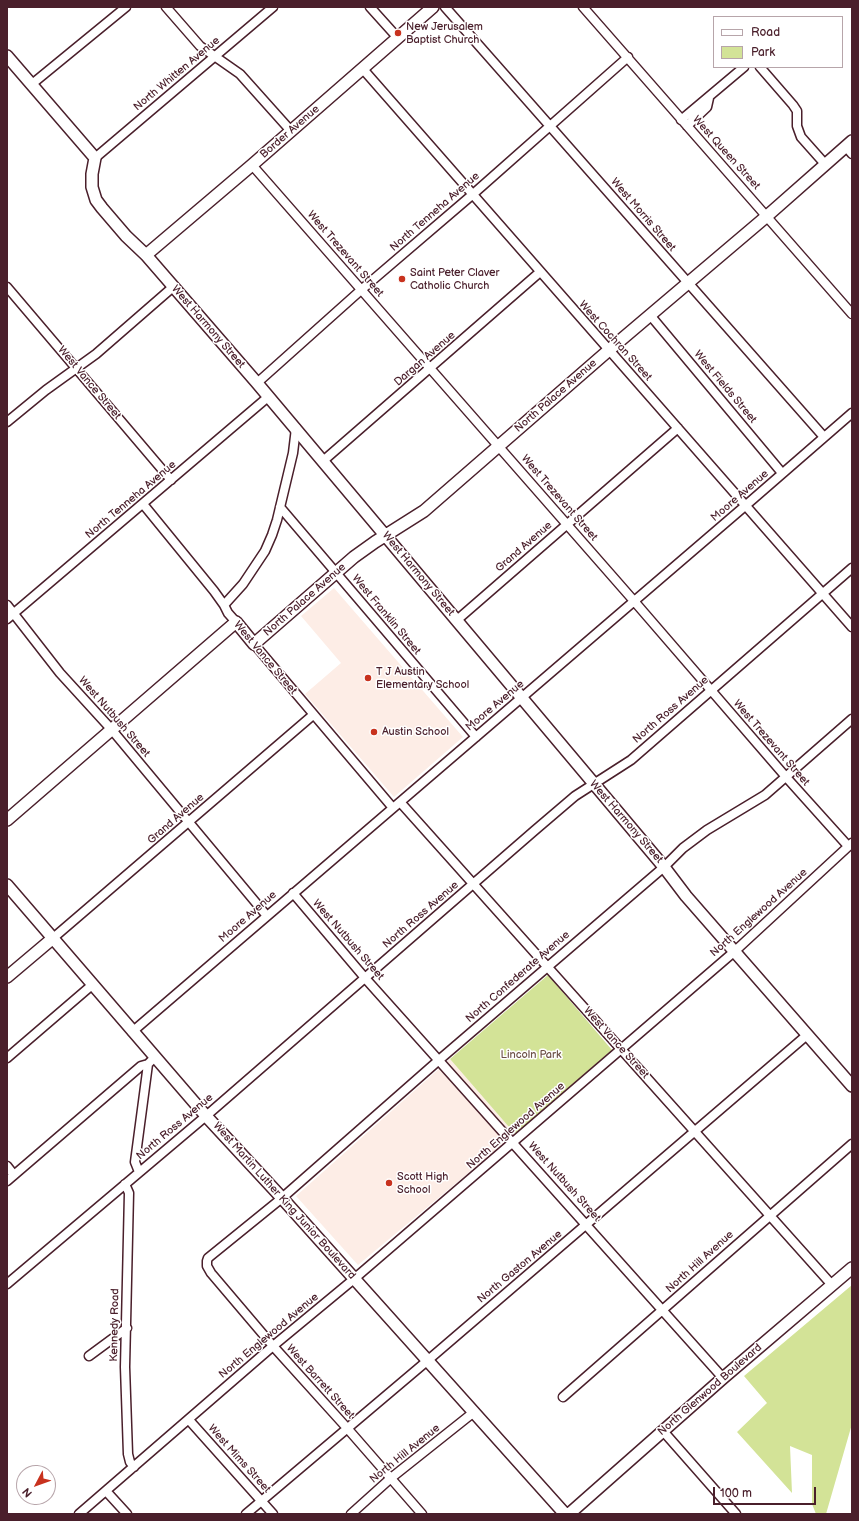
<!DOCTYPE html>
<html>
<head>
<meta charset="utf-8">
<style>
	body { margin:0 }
	#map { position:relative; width:859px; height:1521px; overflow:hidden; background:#fff; font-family:"Balsamiq Sans",sans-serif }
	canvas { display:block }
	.frame { position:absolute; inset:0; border:8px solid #4a1f2b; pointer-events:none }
	.legend { position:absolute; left:713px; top:16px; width:130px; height:52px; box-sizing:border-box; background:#fff; border:1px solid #b7a5aa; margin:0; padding:5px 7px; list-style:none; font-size:12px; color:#4a1f2b }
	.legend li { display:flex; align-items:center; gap:8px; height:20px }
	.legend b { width:20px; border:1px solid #b7a5aa }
	.north { position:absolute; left:16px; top:1465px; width:40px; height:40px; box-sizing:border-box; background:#fff; border:1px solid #b7a5aa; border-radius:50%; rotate:229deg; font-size:11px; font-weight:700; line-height:16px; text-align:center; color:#4a1f2b }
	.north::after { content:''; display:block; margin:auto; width:14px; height:18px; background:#c8321e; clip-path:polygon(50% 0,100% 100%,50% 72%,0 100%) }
	.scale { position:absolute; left:713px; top:1487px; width:103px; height:18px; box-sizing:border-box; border:2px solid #4a1f2b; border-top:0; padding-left:5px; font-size:12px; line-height:14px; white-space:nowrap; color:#4a1f2b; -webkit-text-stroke:3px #fff; paint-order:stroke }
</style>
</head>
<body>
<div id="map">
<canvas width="859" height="1521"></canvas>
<div class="frame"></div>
<ul class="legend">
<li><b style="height:5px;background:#fff"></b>Road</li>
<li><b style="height:11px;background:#d3e397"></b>Park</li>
</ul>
<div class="north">N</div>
<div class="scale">100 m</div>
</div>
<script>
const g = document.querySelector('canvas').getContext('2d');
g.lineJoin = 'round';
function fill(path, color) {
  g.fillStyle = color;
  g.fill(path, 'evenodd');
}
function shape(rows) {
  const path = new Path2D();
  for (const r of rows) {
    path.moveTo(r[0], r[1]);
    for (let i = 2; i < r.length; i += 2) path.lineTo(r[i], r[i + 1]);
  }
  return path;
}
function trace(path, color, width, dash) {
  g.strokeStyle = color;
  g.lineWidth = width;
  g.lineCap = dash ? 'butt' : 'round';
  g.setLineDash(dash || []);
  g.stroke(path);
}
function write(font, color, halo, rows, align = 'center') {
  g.font = font + ' "Balsamiq Sans",sans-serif';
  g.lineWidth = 3;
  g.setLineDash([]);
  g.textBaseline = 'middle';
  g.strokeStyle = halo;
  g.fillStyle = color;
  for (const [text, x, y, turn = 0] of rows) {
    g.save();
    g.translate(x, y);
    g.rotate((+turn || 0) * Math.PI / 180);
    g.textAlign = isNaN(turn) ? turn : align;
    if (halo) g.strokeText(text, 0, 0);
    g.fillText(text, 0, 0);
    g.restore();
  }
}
fill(shape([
	[334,588,463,737,394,797,305,694,341,663,301,616],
	[450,1059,515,1134,358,1265,296,1196]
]), '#fdede6');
fill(shape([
	[548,975,612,1050,515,1134,450,1059],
	[852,1285,852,1424,826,1514,816,1514,812,1504,812,1455,790,1446,792,1493,737,1432,767,1403,744,1376]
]), '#d3e397');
const street = shape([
	[166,7,200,46,240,74,291,131],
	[370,7,397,37],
	[445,7,824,437],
	[583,7,852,314],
	[760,67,793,105,797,111,797,126,801,137,825,164],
	[362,68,852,627],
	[32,84,126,7],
	[681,120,744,67],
	[687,126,707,107,709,98],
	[846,147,852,154],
	[95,158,273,7],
	[252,165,634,601,786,777,848,846],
	[7,287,171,480],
	[650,315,782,473],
	[257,383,361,290,472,195,628,57],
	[7,422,46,390,96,354,173,287],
	[323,461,540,272],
	[143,504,214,591,224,605,228,613,236,622],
	[280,507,476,737],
	[7,605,60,673,112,730,267,916],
	[224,605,243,584,265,551,272,535,277,520,293,453,296,428],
	[7,619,268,397],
	[457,620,678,428],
	[254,644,393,808],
	[400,802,832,1285],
	[293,893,365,978,723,1378],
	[52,939,313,715],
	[132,1032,745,506,852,413],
	[7,1058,92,985],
	[7,1166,14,1175],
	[139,1172,135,1162,148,1064,151,1061],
	[7,1181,141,1066,148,1064],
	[125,1184,129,1193,125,1367,128,1454,130,1462,134,1467],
	[7,1284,206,1116,534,831,575,796,631,760,852,568],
	[89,1356,127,1328],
	[563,1397,852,1144],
	[189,1420,273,1514],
	[663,1431,736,1514],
	[106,1491,127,1514],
	[79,1514,273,1346,354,1279,735,951,852,843],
	[246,1514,427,1361,807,1035],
	[351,1514,391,1478,474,1412],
	[422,1514,347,1428,273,1346,211,1273,207,1266,207,1261,208,1258,282,1198,439,1060,664,867,683,848,707,830,765,795,852,719]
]);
const secondary = shape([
	[7,56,95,158,92,174,92,187,96,200,102,208,126,236,146,255,257,383,664,867,686,896,852,1086],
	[146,255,252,165,433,7],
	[7,820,236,622,254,644,354,557,375,542,424,511,609,350,767,216,852,141],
	[7,885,206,1116,282,1198,565,1514],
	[7,977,52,939],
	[569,1514,723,1378,852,1268]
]);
trace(street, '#4a1f2b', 11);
trace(secondary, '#4a1f2b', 14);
trace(street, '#fff', 8);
trace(secondary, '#fff', 11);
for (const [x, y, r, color] of [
	[398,33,4,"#c8321e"],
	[402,279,4,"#c8321e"],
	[368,678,4,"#c8321e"],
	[374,732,4,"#c8321e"],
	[389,1183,4,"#c8321e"]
]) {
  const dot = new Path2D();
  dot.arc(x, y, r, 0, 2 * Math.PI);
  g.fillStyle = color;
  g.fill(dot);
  trace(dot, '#fff', 1.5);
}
write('11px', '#4a1f2b', '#fff', [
	["New Jerusalem",406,27],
	["Baptist Church",406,40],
	["Saint Peter Claver",410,273],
	["Catholic Church",410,286],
	["T J Austin",376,672],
	["Elementary School",376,685],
	["Austin School",382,732],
	["Scott High",397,1177],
	["School",397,1190]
], 'left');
write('11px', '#4a1f2b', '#fff', [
	["North Whitten Avenue",177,74,-40],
	["Border Avenue",290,132,-41],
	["West Queen Street",726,153,48],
	["North Tenneha Avenue",435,212,-41],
	["West Morris Street",643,215,49],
	["West Trezevant Street",345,254,49],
	["West Harmony Street",208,327,49],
	["West Cochran Street",615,341,48],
	["Dargan Avenue",425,359,-41],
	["West Vance Street",89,383,50],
	["West Fields Street",725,387,50],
	["North Palace Avenue",556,396,-41],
	["Moore Avenue",740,496,-41],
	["West Trezevant Street",559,498,49],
	["North Tenneha Avenue",131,500,-40],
	["Grand Avenue",524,547,-41],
	["West Harmony Street",418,574,50],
	["North Palace Avenue",305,600,-41],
	["West Franklin Street",386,615,50],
	["West Vance Street",265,658,50],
	["Moore Avenue",495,706,-40],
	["North Ross Avenue",671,710,-41],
	["West Nutbush Street",114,717,49],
	["West Trezevant Street",771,743,49],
	["Grand Avenue",176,819,-41],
	["West Harmony Street",626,822,49],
	["North Englewood Avenue",759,913,-42],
	["North Ross Avenue",421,915,-41],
	["Moore Avenue",248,917,-41],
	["West Nutbush Street",348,940,49],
	["North Confederate Avenue",518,977,-41],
	["West Vance Street",616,1043,48],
	["North Englewood Avenue",516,1126,-41],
	["North Ross Avenue",175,1127,-40],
	["West Nutbush Street",564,1182,48],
	["West Martin Luther King Junior Boulevard",284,1201,48],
	["North Hill Avenue",700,1262,-42],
	["North Gaston Avenue",520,1267,-40],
	["Kennedy Road",115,1325,-89],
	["North Englewood Avenue",269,1336,-40],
	["West Barrett Street",320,1382,48],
	["North Glenwood Boulevard",710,1390,-41],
	["North Hill Avenue",405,1454,-39],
	["West Mims Street",239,1459,48]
]);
write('11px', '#6c5046', '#fff', [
	["Lincoln Park",531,1055]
]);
</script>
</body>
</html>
